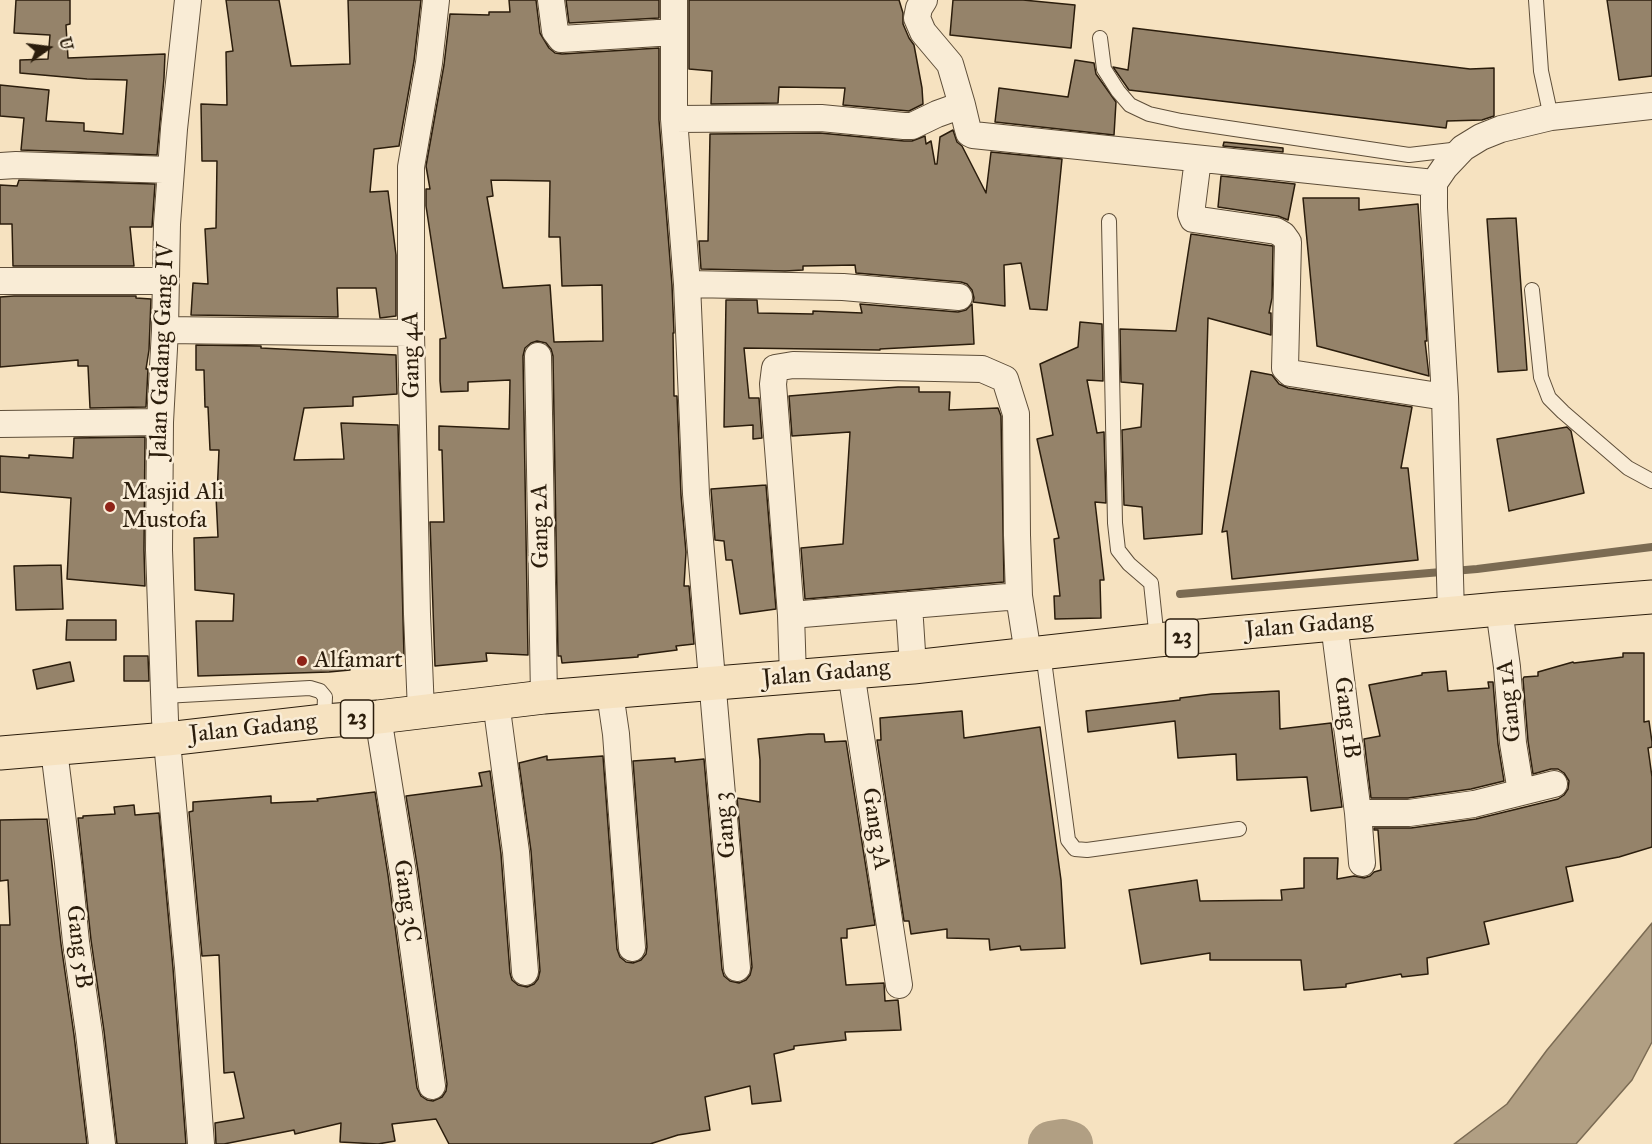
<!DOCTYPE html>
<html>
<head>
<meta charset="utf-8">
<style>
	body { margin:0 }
	#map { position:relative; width:1652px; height:1144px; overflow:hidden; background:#f6e2c0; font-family:"IM FELL Great Primer",serif }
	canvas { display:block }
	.north { position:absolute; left:18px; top:18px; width:60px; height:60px; -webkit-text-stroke:4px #f9ecd6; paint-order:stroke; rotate:76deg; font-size:16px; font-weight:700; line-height:24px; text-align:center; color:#2b1d0c }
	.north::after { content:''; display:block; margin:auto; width:21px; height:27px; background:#2b1d0c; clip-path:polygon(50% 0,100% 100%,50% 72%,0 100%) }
</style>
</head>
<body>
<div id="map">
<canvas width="1652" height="1144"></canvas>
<div class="north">U</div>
</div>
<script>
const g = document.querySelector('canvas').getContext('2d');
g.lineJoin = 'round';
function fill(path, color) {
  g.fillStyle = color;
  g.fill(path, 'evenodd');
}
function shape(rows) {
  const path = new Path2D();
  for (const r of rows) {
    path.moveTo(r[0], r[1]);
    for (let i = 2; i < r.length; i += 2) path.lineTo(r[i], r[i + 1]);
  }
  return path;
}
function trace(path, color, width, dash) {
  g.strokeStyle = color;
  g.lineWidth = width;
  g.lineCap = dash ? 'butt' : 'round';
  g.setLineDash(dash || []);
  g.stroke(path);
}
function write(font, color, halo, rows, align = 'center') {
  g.font = font + ' "IM FELL Great Primer",serif';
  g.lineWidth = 5;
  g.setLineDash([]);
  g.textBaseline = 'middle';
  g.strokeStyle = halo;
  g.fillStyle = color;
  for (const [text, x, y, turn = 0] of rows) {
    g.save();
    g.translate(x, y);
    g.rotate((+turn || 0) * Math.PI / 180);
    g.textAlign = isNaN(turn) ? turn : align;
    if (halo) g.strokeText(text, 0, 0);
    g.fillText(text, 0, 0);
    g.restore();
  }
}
const water = shape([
	[1652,923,1652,1042,1632,1080,1576,1144,1454,1144,1507,1104,1547,1050,1652,923]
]);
fill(water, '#b19f83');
trace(water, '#7b6b53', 1.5);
trace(shape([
	[1180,594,1477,569,1652,547]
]), '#7b6b53', 8);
trace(shape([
	[1051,1144,1063,1142,1070,1144]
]), '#b19f83', 46);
const building = shape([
	[16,0,70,0,70,24,66,25,68,58,165,54,164,78,157,155,21,150,24,118,0,116,0,85,49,90,46,121,84,123,84,131,123,134,127,80,87,79,20,73,20,60,48,59,50,35,14,33,16,0],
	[226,0,279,0,291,66,350,64,348,0,421,0,414,61,399,146,374,149,370,192,388,191,396,255,396,316,380,318,376,288,337,288,338,317,191,315,193,283,208,284,205,229,216,228,217,161,202,161,201,104,227,105,226,52,233,51,226,0],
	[509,0,536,0,540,33,549,48,555,53,562,54,659,48,659,120,672,285,674,333,673,333,674,396,677,396,681,495,686,552,684,586,689,586,694,644,676,646,677,650,638,655,638,657,562,663,561,656,558,656,553,356,551,349,546,343,537,341,531,343,525,348,523,356,528,655,486,653,487,661,435,666,430,522,444,522,442,450,439,450,439,426,509,429,510,380,468,382,468,391,441,392,440,381,440,339,446,338,426,206,426,189,430,189,426,166,444,65,450,14,489,15,489,12,510,12,509,0],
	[491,180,550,181,549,237,560,237,562,286,602,285,603,341,554,342,550,285,503,288,487,197,493,196,491,180],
	[566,0,659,0,659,18,569,23,566,0],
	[689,0,899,0,903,13,903,24,909,38,914,45,922,88,923,104,909,111,843,105,845,88,779,87,778,103,711,104,712,71,689,69,689,0],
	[953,0,1023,0,1075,5,1071,48,950,35,953,0],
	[1607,0,1652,0,1652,76,1619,80,1607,0],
	[1133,28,1470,69,1494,68,1494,116,1482,120,1447,121,1446,128,1129,90,1113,67,1128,70,1133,28],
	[1075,60,1094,63,1096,74,1116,102,1114,135,995,122,999,88,1068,97,1075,60],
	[953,130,957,142,962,146,986,193,991,152,1062,159,1047,310,1030,309,1021,263,1004,265,1005,306,973,302,974,298,972,290,967,284,961,282,856,273,855,265,803,266,803,270,785,271,701,269,699,241,708,241,710,134,820,133,904,141,912,141,925,136,926,144,931,141,935,164,937,164,940,137,953,130],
	[1224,142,1283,148,1283,152,1223,146,1224,142],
	[1221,176,1295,184,1288,220,1278,216,1218,207,1221,176],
	[19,180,155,184,152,227,130,227,134,266,13,266,12,224,0,224,0,185,17,186,19,180],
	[1303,198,1359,198,1359,210,1418,204,1427,341,1425,341,1429,376,1317,346,1303,198],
	[1516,218,1527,370,1498,372,1487,219,1516,218],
	[1191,234,1273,246,1272,298,1269,313,1271,313,1271,335,1208,318,1202,534,1144,539,1142,507,1124,505,1122,430,1141,427,1143,384,1121,382,1120,329,1176,331,1191,234],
	[14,296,136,296,136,298,151,299,149,350,146,369,148,369,146,407,90,408,88,366,78,366,78,360,0,367,0,297,14,296],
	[726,300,757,300,758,313,813,314,813,311,862,313,860,304,958,312,966,310,972,304,974,344,880,349,880,350,744,348,749,398,759,398,762,438,753,439,753,425,724,427,726,300],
	[1080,322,1102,324,1103,381,1087,380,1097,433,1104,432,1106,503,1095,502,1104,580,1100,580,1101,618,1055,619,1054,596,1060,596,1054,539,1059,538,1037,439,1053,435,1040,364,1078,347,1080,322],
	[196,345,261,346,261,348,396,355,397,394,353,397,353,406,304,408,294,460,344,459,341,423,398,425,404,656,348,658,350,670,329,672,198,676,196,621,233,621,234,594,195,590,194,538,218,537,216,496,217,496,219,450,210,450,208,407,205,407,204,370,196,370,196,345],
	[1251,371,1272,375,1279,384,1288,388,1412,407,1401,468,1408,468,1418,560,1232,579,1227,531,1222,532,1251,371],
	[898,387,919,387,919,392,950,392,949,410,998,408,1001,416,1004,582,805,599,801,548,843,544,850,432,792,436,789,396,898,387],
	[1567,427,1571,431,1584,493,1509,511,1497,439,1567,427],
	[145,437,144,550,145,586,67,579,71,498,0,492,0,456,29,458,29,455,73,458,74,438,145,437],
	[766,485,776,609,740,614,732,560,726,560,724,541,715,540,711,489,766,485],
	[61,565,63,609,16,610,14,566,61,565],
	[67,620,116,620,116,640,66,640,67,620],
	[1623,653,1644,653,1644,722,1649,721,1652,742,1652,747,1648,748,1652,777,1652,847,1619,857,1566,867,1573,901,1484,922,1489,944,1427,958,1428,974,1402,977,1401,974,1346,984,1346,987,1304,990,1301,960,1210,960,1210,953,1141,964,1129,890,1197,880,1200,901,1282,900,1281,890,1304,888,1304,858,1338,858,1337,879,1354,876,1364,878,1370,876,1374,872,1381,870,1378,830,1374,830,1374,828,1411,828,1476,819,1558,799,1564,795,1568,789,1569,781,1564,773,1558,769,1551,769,1533,774,1528,741,1523,679,1524,677,1538,676,1538,672,1573,662,1574,663,1623,657,1623,653],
	[124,656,148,656,149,681,124,681,124,656],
	[70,662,74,681,37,689,33,670,70,662],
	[1446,671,1448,691,1489,688,1488,682,1493,682,1498,744,1504,781,1471,789,1408,798,1371,798,1364,739,1380,736,1369,685,1422,675,1422,673,1446,671],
	[1279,691,1280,729,1331,723,1342,807,1311,811,1307,777,1237,780,1236,754,1178,758,1175,721,1088,732,1086,711,1180,700,1180,698,1212,694,1279,691],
	[962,711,964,738,1040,727,1061,880,1065,948,1021,950,1020,946,990,950,989,939,947,938,947,929,911,934,909,921,904,921,877,740,881,740,880,718,962,711],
	[809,734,824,734,825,742,846,741,875,925,847,929,847,938,841,938,846,985,884,983,885,1001,898,1000,901,1030,845,1032,846,1040,794,1046,794,1049,774,1054,781,1101,752,1104,750,1086,705,1097,710,1130,678,1135,650,1144,449,1144,436,1119,392,1124,395,1141,378,1144,340,1142,341,1123,295,1134,294,1130,224,1144,216,1144,215,1123,244,1118,234,1072,224,1073,219,955,202,956,189,812,193,811,193,802,271,796,271,803,318,801,317,799,375,792,388,875,417,1088,421,1096,427,1100,433,1101,442,1097,446,1091,447,1084,418,871,406,796,482,786,479,773,490,771,501,854,510,973,512,980,518,985,527,987,534,984,538,979,540,971,531,851,519,763,547,756,547,760,603,756,617,949,620,957,626,962,633,963,641,960,646,954,647,947,633,761,675,758,675,762,704,759,722,969,724,976,730,981,739,983,746,980,750,975,752,967,737,798,760,802,760,760,758,739,809,734],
	[134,805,135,815,159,813,173,968,186,1144,117,1144,104,1031,91,940,78,818,83,818,83,816,115,814,114,807,134,805],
	[47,819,61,944,74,1035,87,1144,0,1144,0,925,10,925,8,880,0,881,0,820,47,819]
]);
fill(building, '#95836a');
trace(building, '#2b1d0c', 1.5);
const service = shape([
	[1536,0,1541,71,1551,117],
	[1100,38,1104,69,1118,91,1130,105,1149,114,1181,121,1409,155,1460,149],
	[1109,221,1115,523,1118,550,1129,564,1151,583,1157,640],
	[1532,290,1541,377,1549,398,1563,412,1628,468,1652,481],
	[1043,653,1068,840,1075,849,1087,850,1239,829],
	[164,696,310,688,320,691,325,697,324,721]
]);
const minor = shape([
	[188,0,174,129,167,224,165,330,160,422,159,550,165,720,188,967,201,1144],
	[551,0,555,31,561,39,674,32],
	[674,0,674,119,687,284,696,494,737,968],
	[924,0,919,8,917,18,923,32,950,64,962,105],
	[674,119,821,118,904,126,912,126,937,114,962,105,967,126,969,133,973,135,1434,183],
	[1198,159,1191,214,1193,219,1276,231,1283,235,1288,242,1285,368,1290,373,1445,397],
	[0,166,16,165,171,170],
	[0,281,166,281],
	[687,284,843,287,959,297],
	[165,330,411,333],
	[538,356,544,697],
	[0,424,160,422],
	[909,605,913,667],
	[1499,609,1507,667,1513,743,1521,792],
	[1451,614,1445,397,1434,208,1434,183,1445,167,1463,148,1481,137,1501,129,1551,117,1652,106],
	[791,615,1019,596],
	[1334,624,1358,813,1362,863],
	[851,672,899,985],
	[793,677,791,615,773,384,775,368,793,365,982,369,1005,379,1016,414,1017,535,1019,596,1028,654],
	[610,693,616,734,632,948],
	[496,702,516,852,525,972],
	[421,711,417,614,411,333,411,167,429,63,436,0],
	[378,717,403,873,432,1086],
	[54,750,68,863,76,942,89,1033,102,1144],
	[1358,813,1409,813,1474,804,1554,784]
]);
const trunk = shape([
	[0,753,167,739,324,721,378,717,544,697,913,667,1157,640,1499,609,1652,597]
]);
trace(service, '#5e4e39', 16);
trace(minor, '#5e4e39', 28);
trace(trunk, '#2b1d0c', 35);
trace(service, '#f9ecd6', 14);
trace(minor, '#f9ecd6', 26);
trace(trunk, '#f6e2c0', 33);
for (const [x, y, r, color] of [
	[110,507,6,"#8f2418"],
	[302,661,6,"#8f2418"]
]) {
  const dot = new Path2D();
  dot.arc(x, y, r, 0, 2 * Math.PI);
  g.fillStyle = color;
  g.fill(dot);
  trace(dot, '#f9ecd6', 2);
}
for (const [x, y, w] of [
	[1182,638,33],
	[357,719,33]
]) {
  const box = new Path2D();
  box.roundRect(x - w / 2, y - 19, w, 38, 4.5);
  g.fillStyle = '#f9ecd6';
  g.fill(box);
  trace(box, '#2b1d0c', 1.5);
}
write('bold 22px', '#2b1d0c', null, [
	["23",1182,638],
	["23",357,719]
]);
write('24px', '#2b1d0c', '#f9ecd6', [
	["Jalan Gadang Gang IV",163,351,-88],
	["Gang 4A",412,355,-91],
	["Gang 2A",541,526,-91],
	["Jalan Gadang",1309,626,-5],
	["Jalan Gadang",826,674,-5],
	["Gang 1A",1510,701,-96],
	["Gang 1B",1346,718,83],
	["Jalan Gadang",253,729,-6],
	["Gang 3",726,825,-95],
	["Gang 3A",875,829,81],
	["Gang 3C",406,901,82],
	["Gang 5B",78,947,83]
]);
write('24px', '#2b1d0c', '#f9ecd6', [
	["Masjid Ali",122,493],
	["Mustofa",122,521],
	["Alfamart",314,661]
], 'left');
</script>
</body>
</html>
